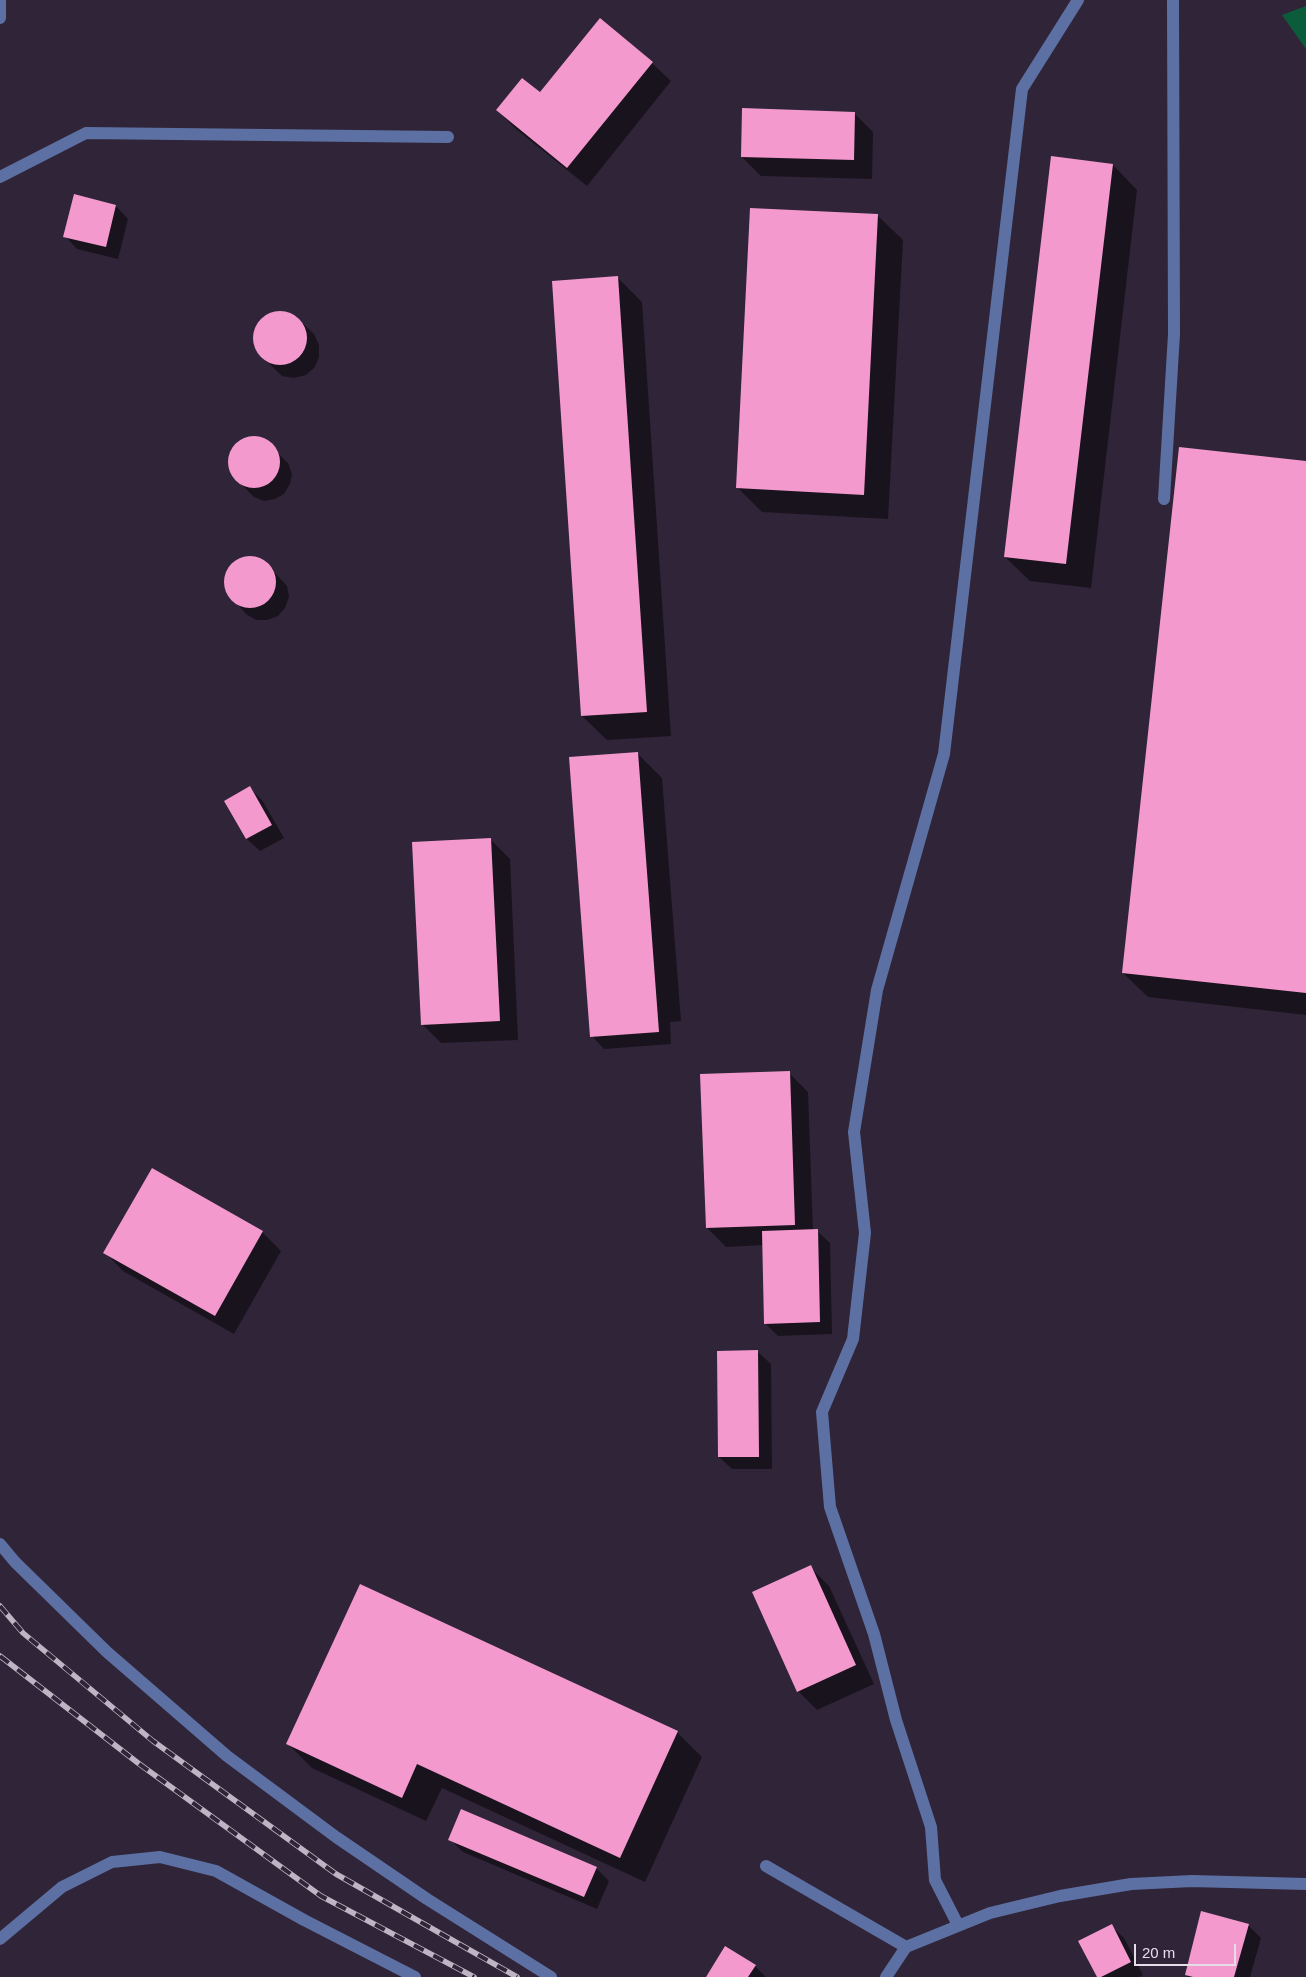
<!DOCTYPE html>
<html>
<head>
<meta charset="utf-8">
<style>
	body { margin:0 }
	#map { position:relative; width:1306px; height:1977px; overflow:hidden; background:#302438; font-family:Arial,sans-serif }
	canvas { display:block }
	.scale { position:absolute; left:1134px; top:1944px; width:102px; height:22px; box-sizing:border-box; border:2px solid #e6ddeb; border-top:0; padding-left:6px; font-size:15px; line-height:18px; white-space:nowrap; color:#e6ddeb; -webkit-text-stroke:4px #302438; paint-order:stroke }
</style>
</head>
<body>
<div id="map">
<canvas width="1306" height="1977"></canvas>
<div class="scale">20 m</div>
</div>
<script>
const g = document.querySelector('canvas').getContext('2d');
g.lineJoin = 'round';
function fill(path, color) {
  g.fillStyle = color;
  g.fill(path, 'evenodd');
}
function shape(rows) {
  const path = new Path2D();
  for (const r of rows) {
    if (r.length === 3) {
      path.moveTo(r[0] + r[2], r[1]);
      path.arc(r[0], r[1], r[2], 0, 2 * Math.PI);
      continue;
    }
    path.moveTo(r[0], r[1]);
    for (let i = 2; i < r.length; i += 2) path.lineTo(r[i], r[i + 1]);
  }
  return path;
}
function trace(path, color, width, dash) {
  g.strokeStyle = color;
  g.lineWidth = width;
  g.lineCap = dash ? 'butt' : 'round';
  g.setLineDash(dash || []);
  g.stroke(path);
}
fill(shape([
	[1306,6,1306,49,1282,15]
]), '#0a5c3b');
fill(shape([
	[652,63,671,81,587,186,516,129,497,110,540,94],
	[854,113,873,132,872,179,761,176,742,157],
	[1113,165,1137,190,1091,588,1030,581,1005,557],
	[116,206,128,219,118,259,77,249,65,236],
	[752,210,878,216,903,240,888,519,762,512,737,487],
	[618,278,642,302,671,736,607,740,582,716],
	[279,312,291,314,300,321,314,334,319,345,319,357,315,367,306,375,294,378,282,376,260,355,254,345,254,333,259,322,268,314],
	[257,438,267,442,288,463,292,474,290,484,284,494,275,499,264,501,254,497,233,476,229,465,230,454,236,445,246,439],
	[1306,463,1306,1015,1148,997,1123,973],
	[246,557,257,558,267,564,287,586,289,597,285,608,278,616,267,620,256,620,246,614,227,592,225,580,228,570,235,562],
	[637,753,662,778,681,1021,670,1022,671,1044,604,1049,592,1036],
	[249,788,262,800,284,838,260,851,247,839,226,801],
	[491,840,510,859,518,1040,441,1043,422,1024],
	[789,1073,808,1092,813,1231,817,1231,830,1243,832,1334,778,1336,765,1323,764,1245,726,1247,707,1228],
	[262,1232,281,1251,234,1334,123,1271,105,1252],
	[758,1352,771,1364,772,1469,732,1469,719,1457],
	[810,1567,829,1586,874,1684,817,1710,798,1691],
	[677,1732,702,1757,645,1882,442,1788,426,1821,312,1768,288,1744],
	[450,1839,596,1868,609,1881,597,1909,463,1852],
	[1248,1925,1261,1938,1250,1977,1188,1977,1186,1974],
	[1111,1926,1124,1938,1143,1975,1139,1977,1098,1977],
	[755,1966,766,1977,707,1977]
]), '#0007');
fill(shape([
	[600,18,653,62,567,168,496,110,522,78,540,92],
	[742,108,855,112,854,160,741,157],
	[1051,156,1113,164,1066,564,1004,557],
	[74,194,116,205,106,247,63,237],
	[750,208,878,214,864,495,736,488],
	[618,276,647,712,581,716,552,281],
	[280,338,27],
	[254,462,26],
	[1179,447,1306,461,1306,993,1122,973],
	[250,582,26],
	[638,752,659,1032,590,1037,569,757],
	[250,786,272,825,246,839,224,801],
	[491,838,500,1021,421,1025,412,842],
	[790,1071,795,1225,706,1228,700,1074],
	[152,1168,263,1231,215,1316,103,1253],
	[818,1229,820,1322,764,1324,762,1231],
	[758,1350,759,1457,718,1457,717,1351],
	[811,1565,856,1665,797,1692,752,1592],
	[360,1584,678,1731,620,1858,417,1764,402,1798,286,1744],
	[461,1809,597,1867,584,1897,448,1840],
	[1201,1911,1249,1924,1234,1977,1193,1977,1185,1975],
	[1112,1924,1131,1962,1101,1977,1097,1977,1078,1941],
	[725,1946,756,1965,748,1977,706,1977]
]), '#f399ce');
trace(shape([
	[0,18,0,0],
	[0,177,86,133,448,137],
	[1164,499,1174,334,1173,0],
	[0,1544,15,1562,107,1652,227,1756,336,1837,427,1899,551,1977],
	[766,1866,906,1947],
	[958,1925,935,1880,931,1827,896,1720,874,1634,830,1507,822,1412,853,1339,865,1233,854,1132,877,990,944,754,1022,89,1078,0],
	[0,1939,62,1887,112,1862,160,1857,216,1871,304,1920,415,1977],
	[886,1977,906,1947,990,1913,1060,1896,1131,1884,1192,1881,1306,1884]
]), '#5d70a3', 12);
const rail = shape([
	[0,1606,23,1633,153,1741,336,1874,517,1977],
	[0,1656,138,1763,321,1896,474,1977]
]);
trace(rail, '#beb5c4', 5.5);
trace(rail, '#302438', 4, [11]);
</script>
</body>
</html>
